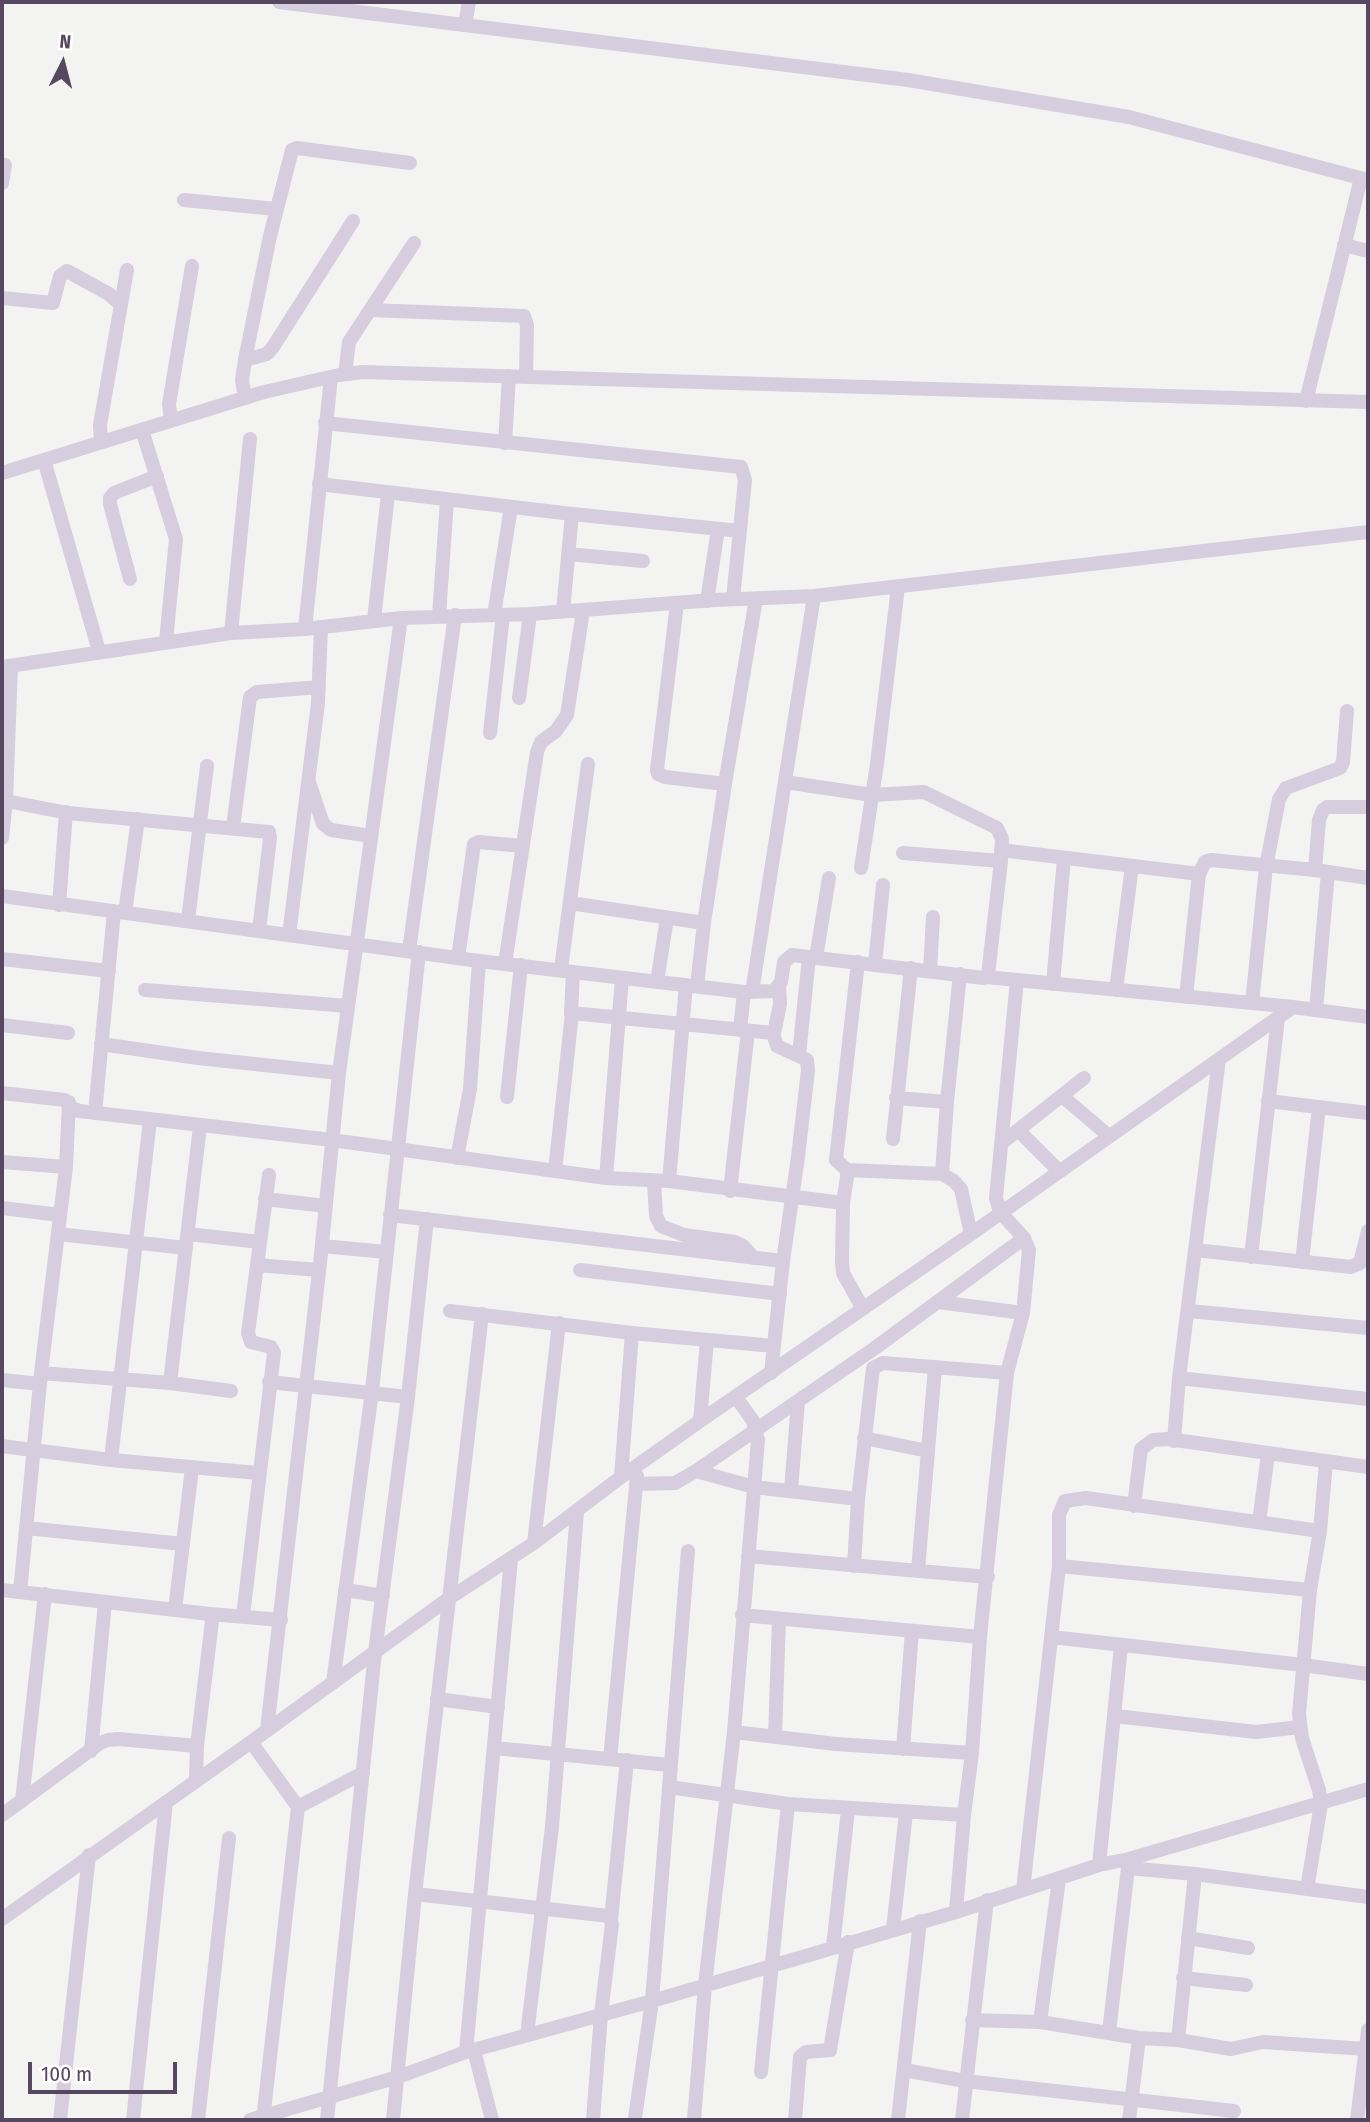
<!DOCTYPE html>
<html>
<head>
<meta charset="utf-8">
<style>
	body { margin:0 }
	#map { position:relative; width:1370px; height:2122px; overflow:hidden; background:#f3f4f1; font-family:"Fira Sans Condensed",sans-serif }
	canvas { display:block }
	.frame { position:absolute; inset:0; border:4px solid #554860; pointer-events:none }
	.north { position:absolute; left:28px; top:28px; width:70px; height:70px; -webkit-text-stroke:5px #fff; paint-order:stroke; rotate:6deg; font-size:19px; font-weight:700; line-height:28px; text-align:center; color:#554860 }
	.north::after { content:''; display:block; margin:auto; width:24px; height:32px; background:#554860; clip-path:polygon(50% 0,100% 100%,50% 72%,0 100%) }
	.scale { position:absolute; left:28px; top:2062px; width:149px; height:32px; box-sizing:border-box; border:4px solid #554860; border-top:0; padding-left:9px; font-size:21px; line-height:24px; white-space:nowrap; color:#554860; -webkit-text-stroke:5px #fff; paint-order:stroke }
</style>
</head>
<body>
<div id="map">
<canvas width="1370" height="2122"></canvas>
<div class="frame"></div>
<div class="north">N</div>
<div class="scale">100 m</div>
</div>
<script>
const g = document.querySelector('canvas').getContext('2d');
g.lineJoin = 'round';
function shape(rows) {
  const path = new Path2D();
  for (const r of rows) {
    path.moveTo(r[0], r[1]);
    for (let i = 2; i < r.length; i += 2) path.lineTo(r[i], r[i + 1]);
  }
  return path;
}
function trace(path, color, width, dash) {
  g.strokeStyle = color;
  g.lineWidth = width;
  g.lineCap = dash ? 'butt' : 'round';
  g.setLineDash(dash || []);
  g.stroke(path);
}
trace(shape([
	[279,2,908,80,1129,117,1368,180],
	[465,25,469,2],
	[2,183,5,165],
	[184,200,276,209],
	[1344,245,1368,251],
	[2,298,53,303,60,276,67,271,109,294,121,305],
	[370,310,524,316,527,325,526,377],
	[245,360,267,354,273,347,353,221],
	[345,374,349,342,414,243],
	[245,398,242,380,245,360,270,236,292,150,297,148,410,163],
	[1306,401,1361,178],
	[171,420,169,404,192,266],
	[325,423,741,467,745,480,733,599],
	[142,430,176,539,166,641],
	[101,442,100,425,127,270],
	[505,443,509,376],
	[44,460,99,651],
	[2,473,264,392,339,375,363,372,1368,402],
	[319,484,572,514,740,531],
	[568,554,643,561],
	[130,579,110,504,110,498,114,493,157,476],
	[707,601,718,529],
	[677,603,657,770,658,774,665,777,725,784],
	[563,611,572,514],
	[494,615,511,507],
	[439,616,447,500],
	[374,620,388,494],
	[305,629,331,377],
	[231,633,250,439],
	[2,667,231,633,305,629,401,618,530,614,714,600,814,596,1368,532],
	[519,698,530,614],
	[490,733,503,615],
	[309,782,323,824,331,830,371,836],
	[6,801,68,813,269,832,270,838,259,931],
	[233,827,250,697,257,692,319,687],
	[2,838,6,801,11,666],
	[1001,850,1199,874],
	[903,853,1001,861],
	[861,868,877,764,898,587],
	[1315,870,1319,820,1323,810,1327,807,1368,807],
	[2,896,479,961,744,992,774,991,781,982,784,962,792,955,984,978,988,975,1001,861,1002,839,997,828,924,792,872,795,785,782],
	[570,903,704,923],
	[59,905,66,812],
	[125,913,138,819],
	[188,920,207,766],
	[289,935,318,703,321,627],
	[409,951,455,615],
	[458,958,474,844,479,842,522,846],
	[816,958,829,878],
	[2,959,109,971],
	[858,962,836,1160,847,1170,847,1177,843,1203,842,1262,843,1273,862,1307],
	[505,964,537,752,541,742,556,731,567,715,583,611],
	[875,964,883,885],
	[561,969,588,764],
	[930,971,933,917],
	[986,977,1293,1007,1368,1017],
	[657,982,667,918],
	[1053,984,1064,858],
	[697,986,704,923,725,784,756,599],
	[145,990,348,1006],
	[1116,990,1132,866],
	[752,992,814,596],
	[1186,997,1199,874,1205,862,1211,860,1315,870,1368,878],
	[1252,1003,1266,867,1279,799,1286,788,1340,768,1343,762,1347,711],
	[1316,1010,1328,872],
	[571,1014,573,972],
	[2,1025,68,1033],
	[740,1030,744,992],
	[774,1033,780,1004,779,986],
	[101,1044,198,1058,339,1073],
	[799,1055,809,957],
	[2,1093,65,1100,72,1108,79,1111,332,1140,606,1178,669,1181,843,1203],
	[1062,1096,1109,1136],
	[507,1097,521,965],
	[896,1098,947,1102,960,974],
	[1268,1101,1368,1113],
	[947,1102,942,1174,954,1181,961,1189,971,1234],
	[95,1113,114,912],
	[1018,1130,1059,1171],
	[893,1139,911,968],
	[1003,1142,1084,1078],
	[457,1158,470,1089,479,961],
	[2,1162,66,1167],
	[847,1170,942,1174],
	[555,1171,572,1013,773,1033,777,1046,807,1060,808,1070,798,1157,783,1261,771,1373],
	[606,1178,622,978],
	[654,1181,656,1216,661,1226,684,1235,735,1242,743,1246,754,1258],
	[669,1181,686,985],
	[730,1191,748,1031],
	[265,1199,326,1206],
	[2,1208,60,1215],
	[390,1215,783,1261],
	[58,1234,186,1248],
	[188,1234,260,1242],
	[322,1246,386,1252],
	[1195,1250,1351,1267,1360,1263,1368,1231],
	[1251,1257,1278,1018],
	[1302,1262,1319,1107],
	[257,1265,319,1270],
	[580,1270,780,1294],
	[938,1302,1023,1313],
	[450,1311,632,1333,774,1346],
	[1189,1311,1368,1328],
	[41,1373,170,1383,231,1391],
	[1179,1378,1368,1399],
	[2,1380,40,1384],
	[269,1382,408,1397],
	[170,1383,200,1126],
	[700,1421,707,1340],
	[864,1438,928,1451],
	[1174,1441,1179,1378,1219,1059],
	[2,1446,111,1460,258,1473],
	[111,1460,150,1120],
	[696,1471,754,1487,858,1499],
	[621,1477,632,1333],
	[637,1484,675,1483,696,1471,875,1348,1024,1238],
	[791,1491,798,1401],
	[1134,1506,1141,1449,1153,1440,1168,1439,1368,1467],
	[1259,1522,1268,1454],
	[26,1528,183,1544],
	[534,1543,559,1323],
	[748,1556,988,1577],
	[854,1566,858,1499,873,1368,883,1363,1007,1373],
	[1059,1566,1310,1590],
	[918,1570,935,1367],
	[2,1590,210,1614,212,1621,197,1746,196,1780],
	[345,1590,383,1596],
	[20,1592,41,1373,66,1167,69,1102],
	[175,1610,192,1468],
	[210,1614,281,1620],
	[742,1615,980,1637],
	[243,1616,274,1353,271,1347,251,1342,248,1333,269,1175],
	[1051,1637,1303,1665,1368,1674],
	[333,1683,372,1391,419,952],
	[437,1699,498,1707],
	[1115,1716,1256,1732,1300,1727],
	[267,1730,321,1254,339,1073,401,618],
	[734,1732,836,1744,972,1753],
	[775,1737,779,1619],
	[251,1742,298,1807],
	[494,1748,670,1765],
	[903,1749,912,1631],
	[91,1751,105,1602],
	[610,1759,637,1476],
	[669,1787,788,1804,964,1815],
	[22,1801,45,1594],
	[2,1815,100,1743,108,1740,118,1739,197,1746],
	[1099,1865,1121,1646],
	[1128,1868,1195,1874,1368,1897],
	[1307,1889,1321,1804,1319,1790,1302,1738,1299,1714,1310,1590,1320,1531,1326,1462],
	[1023,1890,1059,1566,1059,1515,1065,1501,1086,1498,1320,1531],
	[415,1894,609,1916,612,1924,601,2014,593,2120],
	[956,1912,964,1815,972,1753,980,1637,1007,1373,1023,1313,1029,1250,1024,1238,1000,1212,996,1198,1017,980],
	[2,1919,251,1742,448,1599,534,1543,621,1477,700,1421,971,1234,1293,1007],
	[611,1920,627,1760],
	[893,1929,906,1813],
	[1188,1938,1248,1948],
	[833,1947,848,1810],
	[1183,1978,1246,1985],
	[972,2020,1040,2022,1139,2038,1178,2040,1231,2049,1263,2042,1366,2049],
	[1040,2022,1059,1879],
	[1109,2032,1129,1859],
	[527,2035,552,1827,577,1512],
	[1178,2040,1195,1874],
	[474,2050,492,2120],
	[466,2052,511,1559],
	[904,2070,965,2081,1234,2111],
	[761,2072,788,1804],
	[635,2118,652,2001,688,1551],
	[60,2120,89,1855],
	[133,2120,166,1802],
	[198,2120,229,1838],
	[250,2120,398,2077,466,2052,652,2001,956,1912,1099,1865,1129,1859,1368,1789],
	[263,2120,298,1807,363,1773],
	[327,2120,375,1652,408,1397,427,1219],
	[393,2120,415,1894,482,1314],
	[694,2120,705,1985,734,1732,758,1440,753,1421,736,1397],
	[795,2120,800,2057,806,2052,830,2050,848,1942],
	[898,2120,920,1921],
	[962,2120,987,1900],
	[1129,2120,1139,2038],
	[1357,2120,1368,2030]
]), '#d6cdde', 14);
</script>
</body>
</html>
